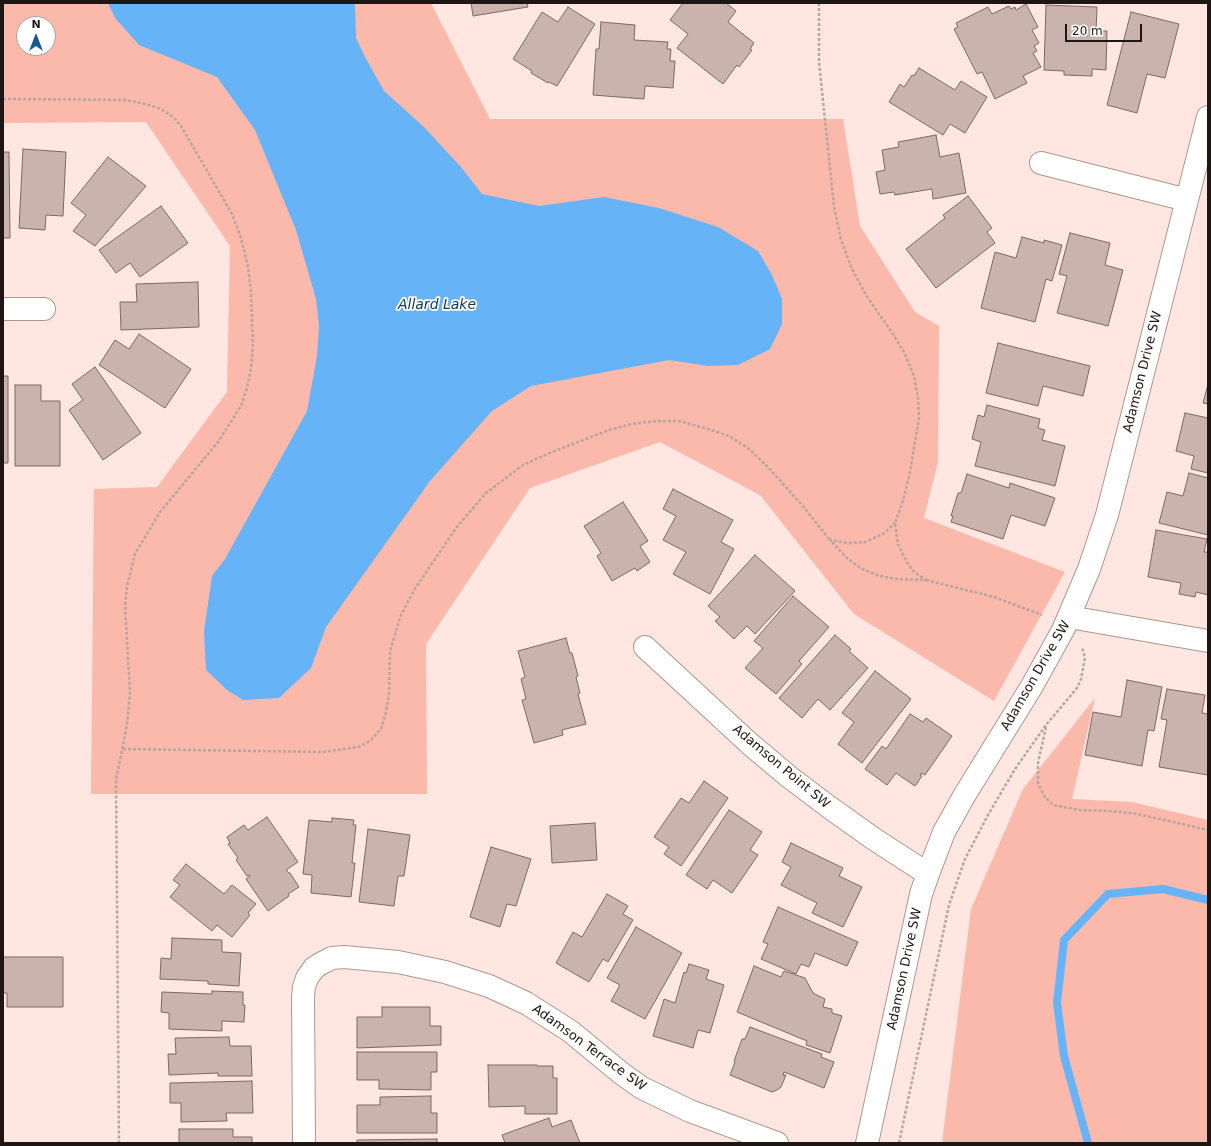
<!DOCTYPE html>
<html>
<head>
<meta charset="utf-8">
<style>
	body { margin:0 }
	#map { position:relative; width:1211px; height:1146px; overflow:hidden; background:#ffe6e1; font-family:"DejaVu Sans",sans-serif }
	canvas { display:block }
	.frame { position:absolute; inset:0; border:4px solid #1e1614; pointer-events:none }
	.north { position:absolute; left:16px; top:16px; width:40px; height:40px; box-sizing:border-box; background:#fff; border:1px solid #a5a2a1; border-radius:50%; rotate:0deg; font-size:11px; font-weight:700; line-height:16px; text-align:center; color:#1e1614 }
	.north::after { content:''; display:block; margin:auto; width:14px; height:18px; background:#15598e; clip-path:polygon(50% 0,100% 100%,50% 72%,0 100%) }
	.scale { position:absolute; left:1065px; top:24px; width:77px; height:18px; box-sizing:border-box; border:2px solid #1e1614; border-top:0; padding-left:5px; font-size:12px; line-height:14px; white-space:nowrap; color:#1e1614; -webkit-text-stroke:3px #fff; paint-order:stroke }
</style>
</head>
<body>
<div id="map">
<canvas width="1211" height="1146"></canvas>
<div class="frame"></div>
<div class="north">N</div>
<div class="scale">20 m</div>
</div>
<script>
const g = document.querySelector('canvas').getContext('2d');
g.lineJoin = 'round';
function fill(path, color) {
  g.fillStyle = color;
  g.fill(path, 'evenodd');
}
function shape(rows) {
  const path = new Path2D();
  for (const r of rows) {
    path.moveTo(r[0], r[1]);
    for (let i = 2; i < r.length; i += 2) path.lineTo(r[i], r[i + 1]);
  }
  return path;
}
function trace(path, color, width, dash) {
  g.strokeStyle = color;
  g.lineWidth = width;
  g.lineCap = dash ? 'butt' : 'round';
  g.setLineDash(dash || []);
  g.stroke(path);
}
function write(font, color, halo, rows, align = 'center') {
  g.font = font + ' "DejaVu Sans",sans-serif';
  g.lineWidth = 3.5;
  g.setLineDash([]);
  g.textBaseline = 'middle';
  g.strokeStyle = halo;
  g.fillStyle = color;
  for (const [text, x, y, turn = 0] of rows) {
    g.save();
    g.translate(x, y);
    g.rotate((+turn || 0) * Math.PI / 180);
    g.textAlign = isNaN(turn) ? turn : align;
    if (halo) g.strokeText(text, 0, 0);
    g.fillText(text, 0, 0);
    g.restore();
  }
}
fill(shape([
	[3,3,431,3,490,119,843,119,860,226,915,312,939,326,938,462,924,518,1065,572,994,701,854,614,760,495,660,442,530,488,426,644,427,794,91,794,94,489,157,487,227,392,230,246,146,122,3,123],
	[24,24,48,24,48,48,24,48],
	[1095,698,1072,799,1132,802,1208,820,1208,1143,942,1143,971,909,1023,789]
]), '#fab9ab');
fill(shape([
	[108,3,355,3,356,38,365,57,384,91,424,127,461,167,482,194,539,206,604,197,659,208,718,227,758,251,772,275,782,299,782,324,770,349,738,365,708,366,669,360,531,386,492,411,430,481,326,627,311,668,279,698,243,700,227,690,206,670,204,631,212,576,225,559,307,411,317,356,319,326,316,299,296,230,255,130,217,77,139,45,115,18]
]), '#67b3f7');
trace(shape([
	[1088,1143,1064,1056,1057,1003,1064,940,1108,894,1163,889,1208,900]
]), '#67b3f7', 8);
const building = shape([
	[471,3,527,3,528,7,473,16,471,3],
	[683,3,726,3,736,11,728,22,754,43,750,49,752,50,739,67,737,65,723,84,677,48,688,34,670,20,683,3],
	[1026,4,1038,27,1032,30,1039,43,1034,46,1037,51,1033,53,1041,67,1023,76,1027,83,995,99,982,72,977,74,954,29,958,27,956,23,988,7,992,14,1009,6,1011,9,1015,7,1016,10,1026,4],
	[1046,5,1097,7,1096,31,1107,31,1106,70,1092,69,1092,76,1064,75,1064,71,1044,70,1046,5],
	[568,7,595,24,557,86,549,82,548,83,531,73,532,71,513,59,542,12,558,22,568,7],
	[1131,12,1179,24,1165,78,1147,74,1137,113,1107,105,1131,12],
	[601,22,635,25,634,40,668,42,667,49,671,49,670,61,675,61,673,88,645,86,644,99,593,95,596,49,599,49,601,22],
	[919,68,955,90,961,81,987,97,965,133,950,124,943,135,889,102,900,84,904,87,912,75,914,76,919,68],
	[936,135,940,157,959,153,966,193,933,199,932,189,895,195,894,192,880,194,876,172,885,170,882,150,899,147,898,142,936,135],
	[23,149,66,152,63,216,46,215,45,230,19,228,23,149],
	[3,152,9,152,10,238,3,238,3,152],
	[108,157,146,186,95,246,73,231,86,215,71,203,108,157],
	[968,196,992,228,987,232,995,243,936,288,906,249,945,218,943,215,968,196],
	[161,206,188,243,140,277,130,263,116,273,99,250,161,206],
	[1070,233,1110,243,1105,265,1123,270,1108,326,1057,313,1067,276,1059,274,1070,233],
	[1022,237,1044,243,1044,240,1062,245,1052,281,1046,279,1035,322,981,308,995,252,1016,258,1022,237],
	[198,282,199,327,121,330,120,302,137,302,136,284,198,282],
	[139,334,191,369,165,408,99,365,115,340,129,349,139,334],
	[998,343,1090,366,1083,396,1043,386,1038,406,986,393,998,343],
	[95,367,141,433,103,460,69,410,83,400,72,384,95,367],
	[3,376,8,376,8,463,3,463,3,376],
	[1208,384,1208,404,1203,403,1208,384],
	[15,385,41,385,41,401,60,401,60,466,15,466,15,385],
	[987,405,1040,419,1038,428,1045,430,1042,440,1065,446,1055,486,975,466,981,442,972,439,978,415,984,417,987,405],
	[1185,413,1208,418,1208,473,1191,469,1194,456,1176,451,1185,413],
	[1189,473,1208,478,1208,535,1159,523,1167,492,1183,496,1189,473],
	[967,474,1009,488,1010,483,1055,498,1045,526,1011,515,1003,539,951,522,953,516,951,516,958,493,961,493,967,474],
	[673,489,733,520,721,542,734,549,710,594,673,574,686,552,663,540,676,516,663,509,673,489],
	[623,502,648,541,640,546,650,562,637,571,635,568,612,581,597,556,601,553,584,526,623,502],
	[1156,530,1207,539,1204,552,1208,552,1208,595,1196,592,1195,597,1179,594,1181,583,1148,577,1156,530],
	[755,555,795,591,755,634,747,626,734,639,715,621,720,617,708,606,755,555],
	[793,596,829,627,799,661,802,664,776,694,745,668,763,648,754,641,793,596],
	[835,635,851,649,849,651,868,668,830,710,818,699,802,718,779,698,835,635],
	[566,638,570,653,572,653,578,676,576,677,580,693,578,694,586,724,562,730,563,735,534,743,522,700,526,699,521,679,525,677,518,651,566,638],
	[875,671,911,699,862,763,838,744,854,722,842,713,875,671],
	[1127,680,1162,687,1154,731,1148,730,1142,766,1085,755,1093,712,1121,717,1127,680],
	[1167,689,1205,695,1202,713,1208,714,1208,775,1159,767,1167,720,1161,719,1167,689],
	[910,714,923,722,926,718,952,736,925,775,921,773,920,775,922,776,915,786,896,773,887,785,865,769,882,746,886,749,910,714],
	[704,781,728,798,681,866,664,854,669,847,654,837,681,798,689,803,704,781],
	[729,810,762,832,750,850,758,855,732,893,713,880,707,889,686,875,729,810],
	[267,817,298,862,286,870,289,873,290,873,299,887,288,894,289,896,268,911,246,879,250,876,249,875,247,876,236,860,238,858,228,844,230,843,227,837,244,825,248,830,267,817],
	[332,818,354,820,353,825,356,825,352,863,355,863,351,897,311,893,312,875,303,874,309,820,332,822,332,818],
	[595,823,597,860,552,863,550,826,595,823],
	[368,829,410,835,404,876,398,876,394,906,359,902,368,829],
	[791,843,843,868,839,876,862,887,843,927,812,913,817,903,781,885,791,867,782,862,791,843],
	[491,847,531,859,516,906,507,904,500,927,470,917,491,847],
	[186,864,224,894,232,885,256,904,248,913,250,915,232,937,217,925,212,931,170,897,180,885,173,880,186,864],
	[607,894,628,906,623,914,633,920,608,962,603,959,589,982,556,963,573,932,582,937,607,894],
	[778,907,858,942,847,966,815,953,809,967,801,964,796,974,761,959,768,944,763,942,778,907],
	[636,927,682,953,645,1019,611,1001,620,985,607,978,636,927],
	[172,938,222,940,222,952,241,953,239,986,208,984,208,981,160,979,161,958,171,959,172,938],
	[3,957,63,957,63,1007,7,1007,7,993,3,993,3,957],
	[689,964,709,970,706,979,724,985,710,1033,698,1030,693,1048,653,1036,664,999,675,1003,684,972,686,973,689,964],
	[754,966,781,977,784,971,805,978,813,993,825,999,823,1007,832,1009,832,1013,842,1016,830,1053,806,1045,807,1041,737,1012,754,966],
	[212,991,243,992,243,1005,245,1005,244,1022,222,1021,222,1031,169,1029,169,1013,161,1012,162,992,212,994,212,991],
	[382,1007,430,1007,430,1026,441,1026,441,1045,357,1048,357,1017,382,1017,382,1007],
	[750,1027,822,1054,821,1057,834,1062,824,1088,784,1072,783,1075,786,1075,781,1087,777,1090,772,1092,730,1075,735,1062,734,1061,742,1039,745,1039,750,1027],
	[229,1037,230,1046,251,1046,252,1076,218,1076,218,1073,169,1075,168,1054,176,1054,175,1038,229,1037],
	[357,1052,437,1052,437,1072,431,1072,431,1090,379,1089,379,1080,357,1080,357,1052],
	[488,1065,537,1065,537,1066,553,1066,553,1078,557,1078,557,1114,525,1114,525,1106,489,1107,488,1065],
	[252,1081,253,1113,226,1113,227,1121,181,1122,181,1103,170,1103,170,1083,252,1081],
	[431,1096,431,1113,437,1113,437,1133,357,1133,357,1105,380,1105,380,1097,431,1096],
	[549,1118,552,1127,571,1120,580,1143,505,1143,502,1135,549,1118],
	[179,1129,233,1129,233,1137,252,1137,252,1143,179,1143,179,1129],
	[437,1139,437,1143,357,1143,357,1140,437,1139]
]);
fill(building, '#cab2ad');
trace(building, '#7d6863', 1);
const minor = shape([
	[1041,163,1187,200],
	[3,309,44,309],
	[1069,617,1208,641],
	[645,647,750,744,788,776,829,807,874,839,928,874],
	[304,1143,303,997,304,987,307,978,314,968,322,963,332,958,344,957,398,962,445,972,489,986,526,1003,570,1031,621,1073,642,1088,690,1111,777,1143],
	[867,1143,921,894,928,874,944,832,964,796,1032,686,1063,630,1089,569,1107,515,1208,117]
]);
trace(minor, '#ac9690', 24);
trace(shape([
	[819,3,819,62,834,207,841,240,852,269,866,295,893,334,904,352,914,376,918,398,919,418,910,472,903,501,895,523,898,544,906,561,913,571,926,580,896,579,877,575,860,568,847,558,830,540,849,543,865,542,883,534,895,523],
	[3,99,125,100,146,104,161,109,172,116,181,126,232,214,241,238,248,267,251,292,253,344,251,368,247,388,241,406,218,442,160,512,135,554,127,586,125,606,130,692,127,725,116,780,119,1143],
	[926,580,994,597,1042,615],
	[1046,727,1038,763,1038,783,1044,796,1053,805,1079,810,1109,811,1138,814,1208,830],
	[123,749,323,752,358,747,370,741,381,729,386,712,389,693,390,651,401,615,414,590,456,528,486,493,523,465,547,454,609,430,632,424,657,421,679,421,705,428,729,436,748,448,767,466,802,505,830,540],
	[899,1143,949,905,965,859,988,815,1015,769,1046,725,1077,688,1081,679,1085,658,1082,647]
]), '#b8a4a0', 2.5, [3, 2]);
trace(minor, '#fff', 22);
write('13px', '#1e1614', '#fff', [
	["Adamson Drive SW",1143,372,-76],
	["Adamson Drive SW",1036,676,-60],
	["Adamson Point SW",781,767,40],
	["Adamson Drive SW",905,969,-78],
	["Adamson Terrace SW",589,1048,36]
]);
write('italic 14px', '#12324d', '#fff', [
	["Allard Lake",437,305]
]);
</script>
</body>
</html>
